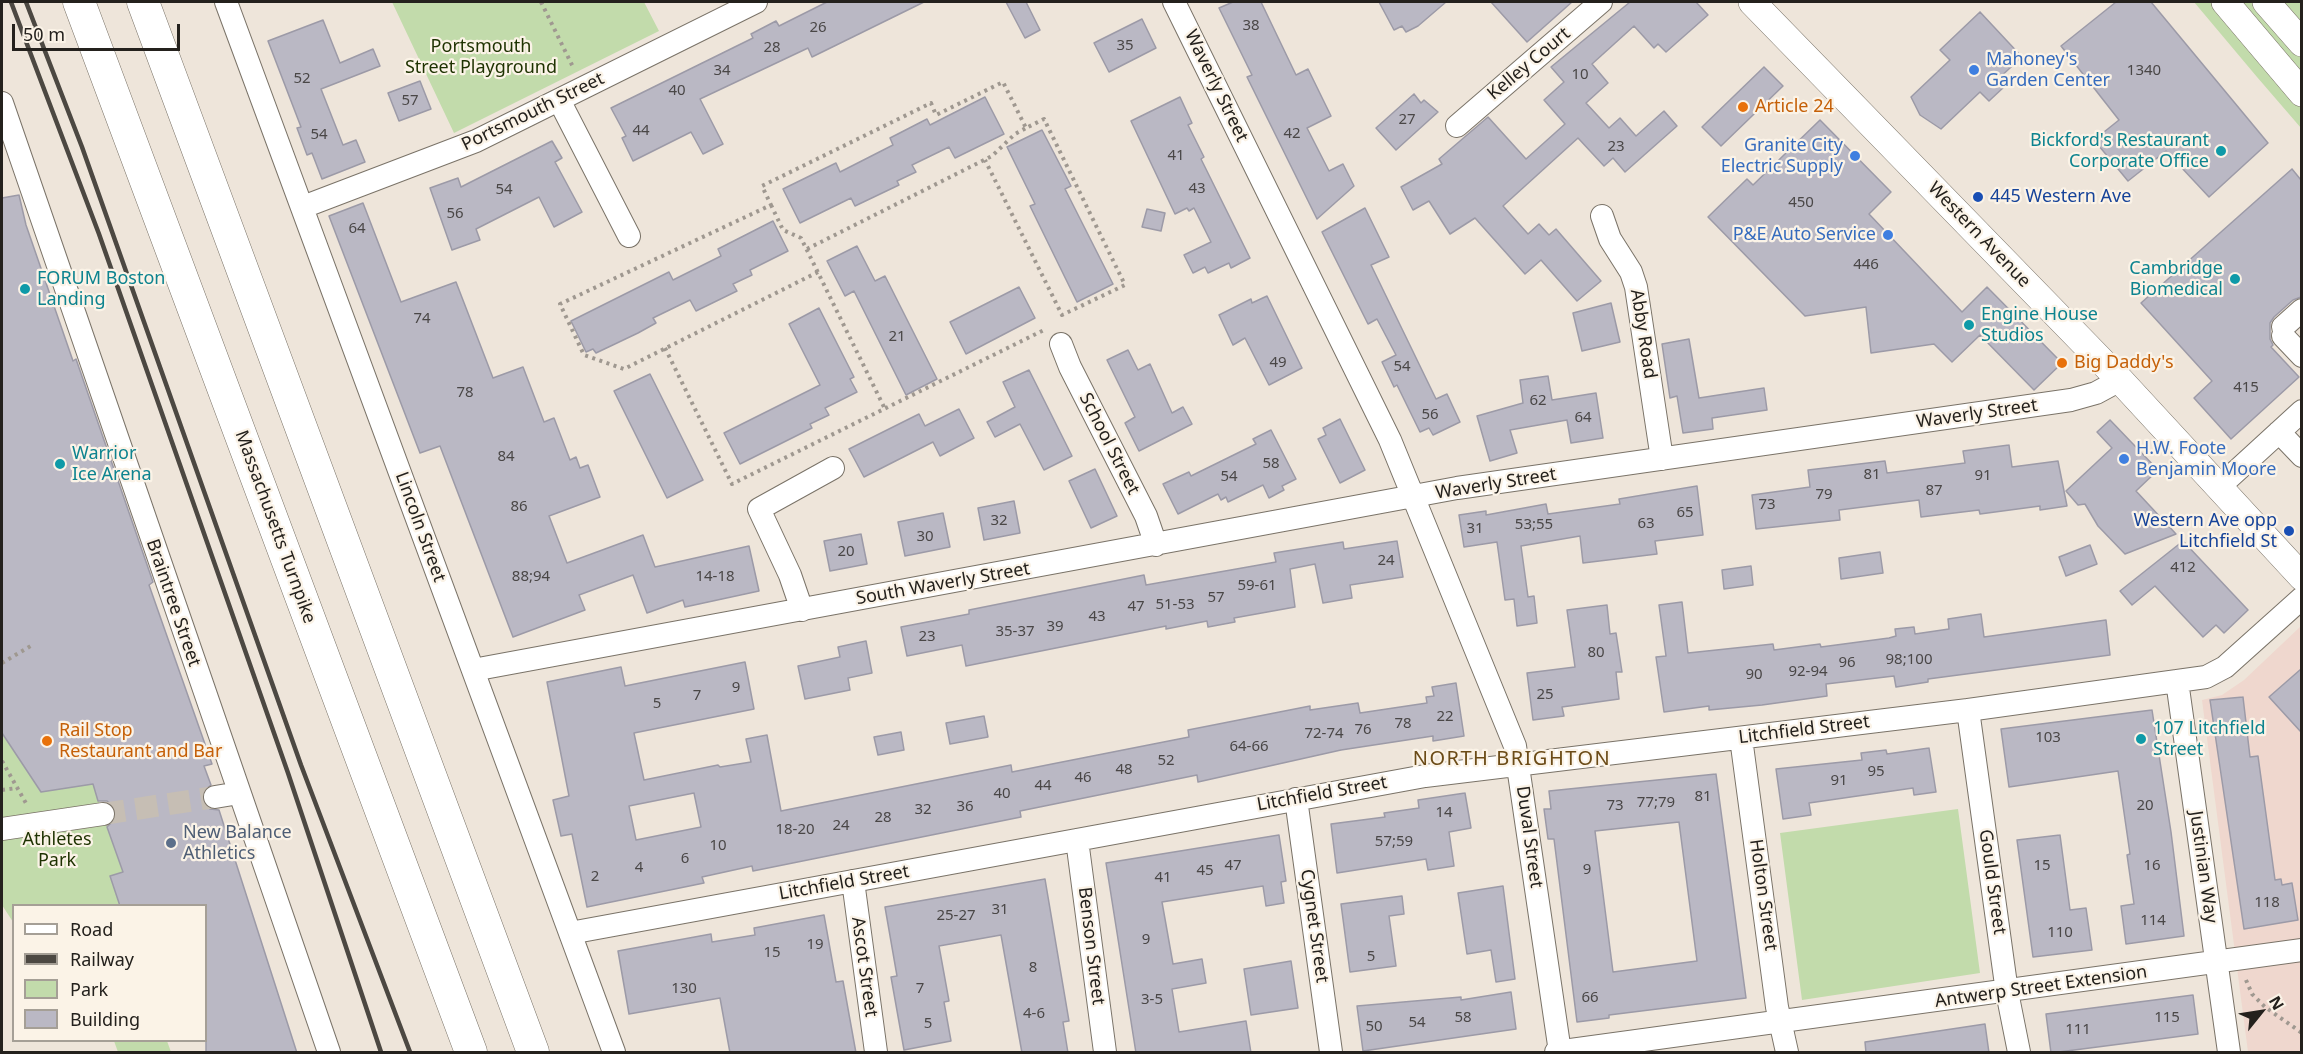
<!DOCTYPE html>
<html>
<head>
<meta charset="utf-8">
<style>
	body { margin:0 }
	#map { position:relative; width:2303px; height:1054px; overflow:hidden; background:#eee5da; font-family:"Noto Sans",sans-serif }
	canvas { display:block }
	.frame { position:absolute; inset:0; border:3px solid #24211d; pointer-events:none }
	.legend { position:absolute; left:12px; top:904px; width:195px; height:138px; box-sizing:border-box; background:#fbf3e7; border:2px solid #a59f96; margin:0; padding:8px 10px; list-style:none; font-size:18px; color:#24211d }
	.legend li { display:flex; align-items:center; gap:12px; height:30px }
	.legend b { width:30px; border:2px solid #a59f96 }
	.north { position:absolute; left:2231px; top:982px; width:60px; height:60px; -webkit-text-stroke:4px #fbf3e7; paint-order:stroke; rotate:60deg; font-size:16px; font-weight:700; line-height:24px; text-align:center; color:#24211d }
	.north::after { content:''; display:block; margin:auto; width:21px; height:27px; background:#24211d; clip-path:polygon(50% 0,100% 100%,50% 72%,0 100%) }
	.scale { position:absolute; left:12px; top:24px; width:168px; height:27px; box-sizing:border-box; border:3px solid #24211d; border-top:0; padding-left:8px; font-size:18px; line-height:21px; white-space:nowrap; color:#24211d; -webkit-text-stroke:4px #fbf3e7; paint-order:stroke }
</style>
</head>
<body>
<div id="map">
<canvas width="2303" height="1054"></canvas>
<div class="frame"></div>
<ul class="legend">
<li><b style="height:8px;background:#fff"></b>Road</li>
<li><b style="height:8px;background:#4c4842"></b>Railway</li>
<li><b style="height:16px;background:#c2dbab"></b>Park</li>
<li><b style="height:16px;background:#bab8c4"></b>Building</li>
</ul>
<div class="north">N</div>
<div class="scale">50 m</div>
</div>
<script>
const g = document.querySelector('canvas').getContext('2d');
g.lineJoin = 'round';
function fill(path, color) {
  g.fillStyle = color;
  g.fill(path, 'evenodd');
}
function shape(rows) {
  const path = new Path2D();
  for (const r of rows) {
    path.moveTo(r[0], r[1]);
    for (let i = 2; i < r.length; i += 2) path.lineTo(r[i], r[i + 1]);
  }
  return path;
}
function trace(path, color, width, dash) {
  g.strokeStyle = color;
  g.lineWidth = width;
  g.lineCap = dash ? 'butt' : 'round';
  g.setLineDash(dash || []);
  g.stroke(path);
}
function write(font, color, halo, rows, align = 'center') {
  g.font = font + ' "Noto Sans",sans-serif';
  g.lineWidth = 4.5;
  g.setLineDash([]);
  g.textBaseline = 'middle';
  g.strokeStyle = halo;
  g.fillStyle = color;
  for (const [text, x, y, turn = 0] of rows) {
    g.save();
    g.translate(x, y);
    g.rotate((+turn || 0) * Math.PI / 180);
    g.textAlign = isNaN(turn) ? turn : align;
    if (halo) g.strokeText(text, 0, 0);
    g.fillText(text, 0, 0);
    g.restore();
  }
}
fill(shape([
	[2301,626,2301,1052,2248,1052,2202,700,2222,695,2244,680]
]), '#efd7ce');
fill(shape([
	[392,2,644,2,659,31,454,133],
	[2194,2,2301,2,2301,128,2257,77],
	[2,733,41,792,93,784,123,872,120,905,14,906,13,922,2,905],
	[1958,809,1980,973,1802,1000,1780,833],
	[114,1041,167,1041,171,1052,118,1052]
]), '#c2dbab');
const building = shape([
	[827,2,924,2,812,57,808,48,700,99,723,144,703,154,691,132,633,161,622,138,626,136,611,108,753,38,751,34,776,21,779,26,827,2],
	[1006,2,1026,2,1040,30,1025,38,1006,2],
	[1233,2,1261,2,1296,75,1308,69,1331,116,1307,128,1329,171,1343,164,1354,186,1317,219,1247,77,1252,75,1219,8,1233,2],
	[1379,2,1446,2,1418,26,1406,32,1402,26,1394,30,1379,2],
	[1491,2,1572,2,1527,42,1491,2],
	[1630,2,1696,2,1708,15,1666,52,1658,44,1654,48,1634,26,1592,64,1608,83,1586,103,1609,128,1620,118,1636,136,1664,111,1677,126,1625,172,1613,158,1604,166,1578,138,1503,206,1528,234,1539,224,1549,235,1556,229,1601,281,1577,301,1541,260,1525,274,1475,218,1450,234,1429,201,1413,210,1401,187,1442,164,1439,159,1488,117,1526,159,1565,124,1544,100,1564,82,1551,67,1630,2],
	[2116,2,2151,2,2268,143,2209,197,2166,151,2128,181,2094,140,2119,120,2061,46,2116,2],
	[1980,12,2022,57,1998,79,2005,86,1989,101,1980,92,1941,129,1920,115,1911,97,1950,60,1940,50,1980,12],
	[1142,19,1156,48,1109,72,1094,43,1142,19],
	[323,20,340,63,373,49,380,66,321,89,343,145,356,140,365,162,322,179,312,153,307,155,297,128,301,127,268,41,323,20],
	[1764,67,1783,86,1721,146,1702,127,1764,67],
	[420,81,431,109,399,121,388,93,420,81],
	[1414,94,1421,103,1424,100,1438,112,1396,150,1376,128,1414,94],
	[985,97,1004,134,955,158,949,147,912,165,916,172,897,181,899,185,855,206,851,198,800,223,783,189,836,163,840,172,893,145,890,138,927,119,930,125,985,97],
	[1180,97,1192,123,1188,125,1204,157,1201,159,1250,258,1231,268,1229,263,1208,273,1205,267,1193,273,1184,255,1211,242,1194,208,1189,211,1187,208,1175,214,1131,121,1180,97],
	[1820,120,1891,192,1869,214,1962,312,1987,287,2062,363,2034,390,1980,335,1952,362,1934,344,1871,353,1866,307,1805,316,1708,217,1747,179,1753,185,1820,120],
	[1042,130,1071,186,1065,189,1113,284,1077,302,1030,206,1035,204,1007,147,1042,130],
	[552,141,562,158,555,162,582,212,554,227,539,197,476,229,480,240,452,250,430,188,458,178,461,187,552,141],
	[2292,169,2301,180,2301,297,2293,300,2274,317,2270,323,2270,339,2273,345,2271,347,2299,377,2231,439,2194,398,2212,381,2141,303,2292,169],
	[19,195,26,225,73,361,76,359,153,582,149,585,212,764,204,766,211,785,203,792,202,800,210,809,219,810,297,1053,206,1053,206,906,120,906,110,876,123,872,107,827,116,818,114,806,107,801,98,801,93,784,41,792,2,733,2,198,19,195],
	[363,203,401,302,456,282,493,378,523,367,544,422,554,418,570,460,576,457,580,468,588,465,600,497,549,516,567,563,643,535,655,567,749,546,759,591,685,607,683,600,647,613,633,575,579,595,585,610,513,637,440,446,420,453,329,216,363,203],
	[1365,208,1389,257,1371,265,1436,399,1447,394,1460,422,1433,435,1429,428,1420,432,1397,385,1394,387,1382,362,1396,355,1377,319,1368,324,1322,232,1365,208],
	[1147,209,1165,213,1161,231,1142,227,1147,209],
	[773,221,788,251,750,270,752,275,733,284,737,291,696,311,690,300,653,318,656,323,638,333,596,353,593,349,586,352,571,321,669,272,673,280,721,256,718,249,773,221],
	[857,246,875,281,885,276,937,379,906,395,854,291,845,296,827,261,857,246],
	[1019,287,1035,318,966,354,950,322,1019,287],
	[1267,296,1302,368,1269,385,1245,338,1233,345,1219,315,1251,299,1252,303,1267,296],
	[1611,303,1620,342,1582,351,1573,313,1611,303],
	[819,308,854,377,850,379,857,392,825,408,829,415,810,424,812,428,740,464,724,433,820,385,789,324,819,308],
	[1689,339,1699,398,1764,388,1767,410,1712,418,1713,429,1683,433,1677,396,1670,398,1662,344,1689,339],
	[1128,350,1138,370,1150,364,1172,413,1183,407,1192,424,1139,451,1125,423,1135,417,1107,360,1128,350],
	[1029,370,1072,456,1044,470,1020,424,995,437,987,422,1015,407,1003,382,1029,370],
	[650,374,703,480,667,498,614,391,650,374],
	[1548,376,1552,400,1596,393,1603,438,1571,443,1567,420,1510,430,1517,453,1490,461,1477,416,1523,403,1520,380,1548,376],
	[959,409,974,438,940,456,933,442,864,477,849,449,919,414,925,426,959,409],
	[1340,419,1365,470,1340,483,1318,439,1326,435,1323,428,1340,419],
	[2110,420,2158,470,2136,491,2176,534,2125,554,2098,526,2085,504,2078,505,2066,491,2112,448,2097,432,2110,420],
	[1271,430,1296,479,1282,486,1284,490,1269,498,1263,485,1228,502,1226,497,1221,500,1218,494,1178,514,1163,484,1189,472,1191,476,1256,444,1253,439,1271,430],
	[2009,445,2012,467,2058,461,2067,506,2040,510,2040,506,1980,514,1979,510,1921,517,1919,500,1839,510,1840,520,1756,529,1752,495,1810,487,1808,470,1885,461,1887,473,1965,463,1963,451,2009,445],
	[1095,469,1117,516,1091,528,1069,481,1095,469],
	[1697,486,1703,535,1655,541,1657,554,1583,563,1580,536,1521,546,1528,597,1534,596,1537,623,1517,626,1514,599,1505,600,1497,542,1464,547,1459,515,1486,511,1486,515,1546,504,1548,514,1620,504,1619,499,1697,486],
	[1014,501,1020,533,984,540,978,508,1014,501],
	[943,513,950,547,905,556,898,522,943,513],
	[861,534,867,564,830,571,824,541,861,534],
	[1397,541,1403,577,1350,585,1352,598,1323,603,1315,564,1290,569,1295,607,1234,618,1235,622,1208,627,1207,621,1166,629,1166,626,966,666,962,645,907,656,901,627,969,614,969,610,1144,575,1146,585,1276,562,1274,553,1343,542,1344,549,1397,541],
	[2183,541,2248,610,2224,633,2216,625,2203,637,2155,586,2132,605,2120,591,2183,541],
	[2090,545,2097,564,2066,576,2059,557,2090,545],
	[1880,552,1883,573,1841,579,1839,558,1880,552],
	[1751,566,1753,585,1724,589,1722,570,1751,566],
	[1682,602,1688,653,1773,644,1774,650,1820,644,1821,647,1889,638,1896,636,1895,629,1914,627,1915,634,1949,629,1948,619,1981,614,1984,637,2106,620,2110,655,1928,679,1928,682,1896,687,1894,676,1826,684,1827,696,1762,705,1709,710,1709,706,1664,712,1656,657,1666,656,1659,605,1682,602],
	[1607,605,1610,634,1616,633,1622,672,1616,672,1619,699,1562,707,1564,716,1533,720,1527,673,1575,667,1567,610,1607,605],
	[866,641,872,673,848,678,850,690,805,699,798,666,840,657,838,647,866,641],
	[745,662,754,709,634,733,644,780,718,765,720,767,751,762,746,739,767,735,781,811,1011,765,1012,772,1052,764,1189,737,1188,730,1310,706,1310,710,1358,703,1360,713,1427,703,1426,697,1434,696,1432,687,1456,683,1464,736,1433,741,1433,736,1341,750,1198,782,1197,775,1020,811,1021,817,753,871,752,866,702,877,704,883,587,907,572,834,561,836,553,800,569,796,547,682,621,667,625,686,745,662],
	[694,793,701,827,636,840,629,806,694,793],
	[2301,669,2301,732,2269,697,2301,669],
	[2243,697,2250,757,2258,756,2275,880,2281,879,2282,885,2292,883,2298,920,2244,929,2210,700,2243,697],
	[2152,710,2171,832,2184,936,2126,944,2121,906,2134,904,2127,855,2130,854,2118,771,2009,787,2001,729,2152,710],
	[984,716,988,737,950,744,946,723,984,716],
	[901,732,904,750,878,755,874,737,901,732],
	[1929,748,1936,792,1914,795,1913,788,1809,803,1811,815,1783,819,1776,769,1862,760,1861,753,1886,750,1887,754,1929,748],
	[1716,774,1746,998,1609,1015,1609,1018,1577,1022,1554,839,1548,839,1544,809,1551,809,1549,791,1716,774],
	[1679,822,1697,961,1613,972,1595,831,1679,822],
	[1465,793,1471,828,1449,832,1454,866,1428,870,1426,859,1337,873,1331,824,1385,817,1384,813,1419,808,1418,800,1465,793],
	[1279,835,1286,881,1281,882,1284,903,1266,906,1263,886,1162,902,1173,964,1202,959,1206,983,1172,989,1179,1032,1246,1021,1251,1053,1136,1053,1106,863,1279,835],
	[2060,835,2070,910,2086,908,2092,950,2033,957,2017,840,2060,835],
	[1045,879,1069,1021,1063,1022,1068,1053,1022,1053,1001,935,939,946,949,1001,944,1002,951,1041,904,1050,891,977,897,976,885,907,1045,879],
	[1503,886,1515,979,1496,982,1491,950,1467,954,1458,893,1503,886],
	[1402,896,1404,914,1389,916,1396,966,1350,972,1341,904,1402,896],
	[824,915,836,982,843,981,856,1053,730,1053,720,998,629,1014,618,951,711,934,712,942,755,935,754,928,824,915],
	[1291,961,1298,1008,1251,1015,1244,969,1291,961],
	[1511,992,1516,1029,1363,1051,1357,1006,1461,997,1461,1000,1511,992],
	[2193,995,2198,1034,2051,1053,2046,1014,2193,995],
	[1985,1024,1989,1053,1866,1053,1865,1042,1985,1024]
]);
fill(building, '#bab8c4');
trace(building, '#9c9aa7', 1.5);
trace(shape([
	[103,814,215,797]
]), '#c6beb4', 22, [22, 11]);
const minor = shape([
	[226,2,614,1052],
	[1174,2,1390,440,1515,746,1560,1052],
	[559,100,629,236],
	[2,103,329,1052],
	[1457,126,1601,2],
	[303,207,476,141,756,2],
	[1602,216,1610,239,1631,272,1636,287,1662,459],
	[2283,327,2302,310],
	[2283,336,2302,356],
	[1061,344,1070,367,1146,516,1156,545],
	[2279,432,2302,456],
	[2219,487,2302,411],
	[802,610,790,575,759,509,833,468],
	[473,670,1457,488,2071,400,2096,393,2120,380],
	[2177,681,2229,1052],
	[1968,710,2007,992,2019,1052],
	[1741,738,1777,1007,1787,1052],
	[215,797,239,793],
	[1296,799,1331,1052],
	[2,829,103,814],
	[1077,840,1105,1052],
	[853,881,876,1052],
	[570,933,1425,776,1968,710,2206,677,2225,667,2302,598],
	[1556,1052,2302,950]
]);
const major = shape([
	[1752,2,2120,380,2302,577],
	[2225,2,2302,93],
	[2266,2,2302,43]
]);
const highway = shape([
	[79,2,471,1052],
	[143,2,533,1052]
]);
trace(minor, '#7a7368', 24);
trace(major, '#7a7368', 28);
trace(highway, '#7a7368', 33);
trace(shape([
	[541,2,574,69],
	[771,205,783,230,801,238,884,407],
	[807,249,992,156,1015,134,1026,128],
	[818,272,624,369,584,355,560,304,771,205,762,186,931,103,936,115,1003,82,1026,128,1044,119,1125,285,1062,315,985,160],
	[665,348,732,484,1044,330],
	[2,663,34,644],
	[2,761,27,805],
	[2,790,17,788],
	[2246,980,2252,994,2265,1007,2302,1033]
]), '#9f9890', 4, [3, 4.5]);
trace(minor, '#fff', 22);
trace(major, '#fff', 27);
trace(highway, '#fff', 32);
trace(shape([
	[11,2,99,234,288,773,381,1052],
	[26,2,82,147,301,765,410,1052]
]), '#4c4842', 4.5);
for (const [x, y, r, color] of [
	[1974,70,6,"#3f7fe0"],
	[1743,107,6,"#e8710a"],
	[2221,151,6,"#0f9aa8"],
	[1855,156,6,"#3f7fe0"],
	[1978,197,6,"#1a4fb4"],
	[1888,235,6,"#3f7fe0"],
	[2235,279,6,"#0f9aa8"],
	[25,289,6,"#0f9aa8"],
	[1969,325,6,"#0f9aa8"],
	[2062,363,6,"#e8710a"],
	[2124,459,6,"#3f7fe0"],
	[60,464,6,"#0f9aa8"],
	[2289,531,6,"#1a4fb4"],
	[2141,739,6,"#0f9aa8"],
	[47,741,6,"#e8710a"],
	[171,843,6,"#5c6f8a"]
]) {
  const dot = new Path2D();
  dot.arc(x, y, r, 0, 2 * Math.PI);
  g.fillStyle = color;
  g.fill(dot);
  trace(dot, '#fbf3e7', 2);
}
write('15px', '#4a4747', null, [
	["38",1251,26],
	["26",818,28],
	["35",1125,46],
	["28",772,48],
	["34",722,71],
	["1340",2144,71],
	["10",1580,75],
	["52",302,79],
	["40",677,91],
	["57",410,101],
	["27",1407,120],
	["44",641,131],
	["42",1292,134],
	["54",319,135],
	["23",1616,147],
	["41",1176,156],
	["43",1197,189],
	["54",504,190],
	["450",1801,203],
	["56",455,214],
	["64",357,229],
	["446",1866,265],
	["74",422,319],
	["21",897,337],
	["49",1278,363],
	["54",1402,367],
	["415",2246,388],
	["78",465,393],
	["62",1538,401],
	["56",1430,415],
	["64",1583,418],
	["84",506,457],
	["58",1271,464],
	["81",1872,475],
	["91",1983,476],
	["54",1229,477],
	["87",1934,491],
	["79",1824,495],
	["73",1767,505],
	["86",519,507],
	["65",1685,513],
	["32",999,521],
	["63",1646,524],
	["53;55",1534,525],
	["31",1475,529],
	["30",925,537],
	["20",846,552],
	["24",1386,561],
	["412",2183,568],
	["88;94",531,577],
	["14-18",715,577],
	["59-61",1257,586],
	["57",1216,598],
	["51-53",1175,605],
	["47",1136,607],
	["43",1097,617],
	["39",1055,627],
	["35-37",1015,632],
	["23",927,637],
	["80",1596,653],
	["98;100",1909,660],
	["96",1847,663],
	["92-94",1808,672],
	["90",1754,675],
	["9",736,688],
	["25",1545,695],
	["7",697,696],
	["5",657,704],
	["22",1445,717],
	["78",1403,724],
	["76",1363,730],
	["72-74",1324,734],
	["103",2048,738],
	["64-66",1249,747],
	["52",1166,761],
	["48",1124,770],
	["95",1876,772],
	["46",1083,778],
	["91",1839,781],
	["44",1043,786],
	["40",1002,794],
	["81",1703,797],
	["77;79",1656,803],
	["73",1615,806],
	["20",2145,806],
	["36",965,807],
	["32",923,810],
	["14",1444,813],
	["28",883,818],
	["24",841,826],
	["18-20",795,830],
	["57;59",1394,842],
	["10",718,846],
	["6",685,859],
	["47",1233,866],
	["15",2042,866],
	["16",2152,866],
	["4",639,868],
	["9",1587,870],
	["45",1205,871],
	["2",595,877],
	["41",1163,878],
	["118",2267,903],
	["31",1000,910],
	["25-27",956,916],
	["114",2153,921],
	["110",2060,933],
	["9",1146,940],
	["19",815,945],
	["15",772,953],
	["5",1371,957],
	["8",1033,968],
	["130",684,989],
	["7",920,989],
	["66",1590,998],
	["3-5",1152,1000],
	["4-6",1034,1014],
	["58",1463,1018],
	["115",2167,1018],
	["54",1417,1023],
	["5",928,1024],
	["50",1374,1027],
	["111",2078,1030]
]);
write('18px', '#1e3201', '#fbf3e7', [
	["Portsmouth",481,47],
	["Street Playground",481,68],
	["Athletes",57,840],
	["Park",57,861]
]);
write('18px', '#366cbe', '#fbf3e7', [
	["Mahoney's",1986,60],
	["Garden Center",1986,81],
	["Granite City",1843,146,"right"],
	["Electric Supply",1843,167,"right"],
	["P&E Auto Service",1876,235,"right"],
	["H.W. Foote",2136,449],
	["Benjamin Moore",2136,470]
], 'left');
write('18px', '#24211d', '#fbf3e7', [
	["Kelley Court",1529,64,-40],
	["Waverly Street",1216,86,64],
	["Portsmouth Street",533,112,-26],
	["Western Avenue",1979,235,46],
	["Abby Road",1643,334,81],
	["Waverly Street",1977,414,-8],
	["School Street",1109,444,63],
	["Waverly Street",1496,484,-9],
	["Massachusetts Turnpike",275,527,70],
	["Lincoln Street",420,527,70],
	["South Waverly Street",943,584,-10],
	["Braintree Street",173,603,71],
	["Litchfield Street",1804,730,-7],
	["Litchfield Street",1322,794,-10],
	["Duval Street",1529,837,82],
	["Justinian Way",2203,867,82],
	["Gould Street",1992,882,82],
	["Litchfield Street",844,883,-10],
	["Holton Street",1763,895,82],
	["Cygnet Street",1314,926,82],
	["Benson Street",1091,946,83],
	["Ascot Street",864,967,82],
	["Antwerp Street Extension",2041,987,-8]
]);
write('18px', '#c56008', '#fbf3e7', [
	["Article 24",1755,107],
	["Big Daddy's",2074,363],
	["Rail Stop",59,731],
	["Restaurant and Bar",59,752]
], 'left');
write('18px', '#0d838f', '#fbf3e7', [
	["Bickford's Restaurant",2209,141,"right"],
	["Corporate Office",2209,162,"right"],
	["Cambridge",2223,269,"right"],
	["Biomedical",2223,290,"right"],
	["FORUM Boston",37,279],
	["Landing",37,300],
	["Engine House",1981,315],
	["Studios",1981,336],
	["Warrior",72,454],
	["Ice Arena",72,475],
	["107 Litchfield",2153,729],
	["Street",2153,750]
], 'left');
write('18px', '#164399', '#fbf3e7', [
	["445 Western Ave",1990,197],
	["Western Ave opp",2277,521,"right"],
	["Litchfield St",2277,542,"right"]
], 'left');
write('18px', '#4e5e75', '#fbf3e7', [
	["New Balance",183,833],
	["Athletics",183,854]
], 'left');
g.letterSpacing = '1.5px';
write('20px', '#6b4b17', '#fbf3e7', [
	["NORTH BRIGHTON",1512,759]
]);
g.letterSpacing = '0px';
</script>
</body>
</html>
